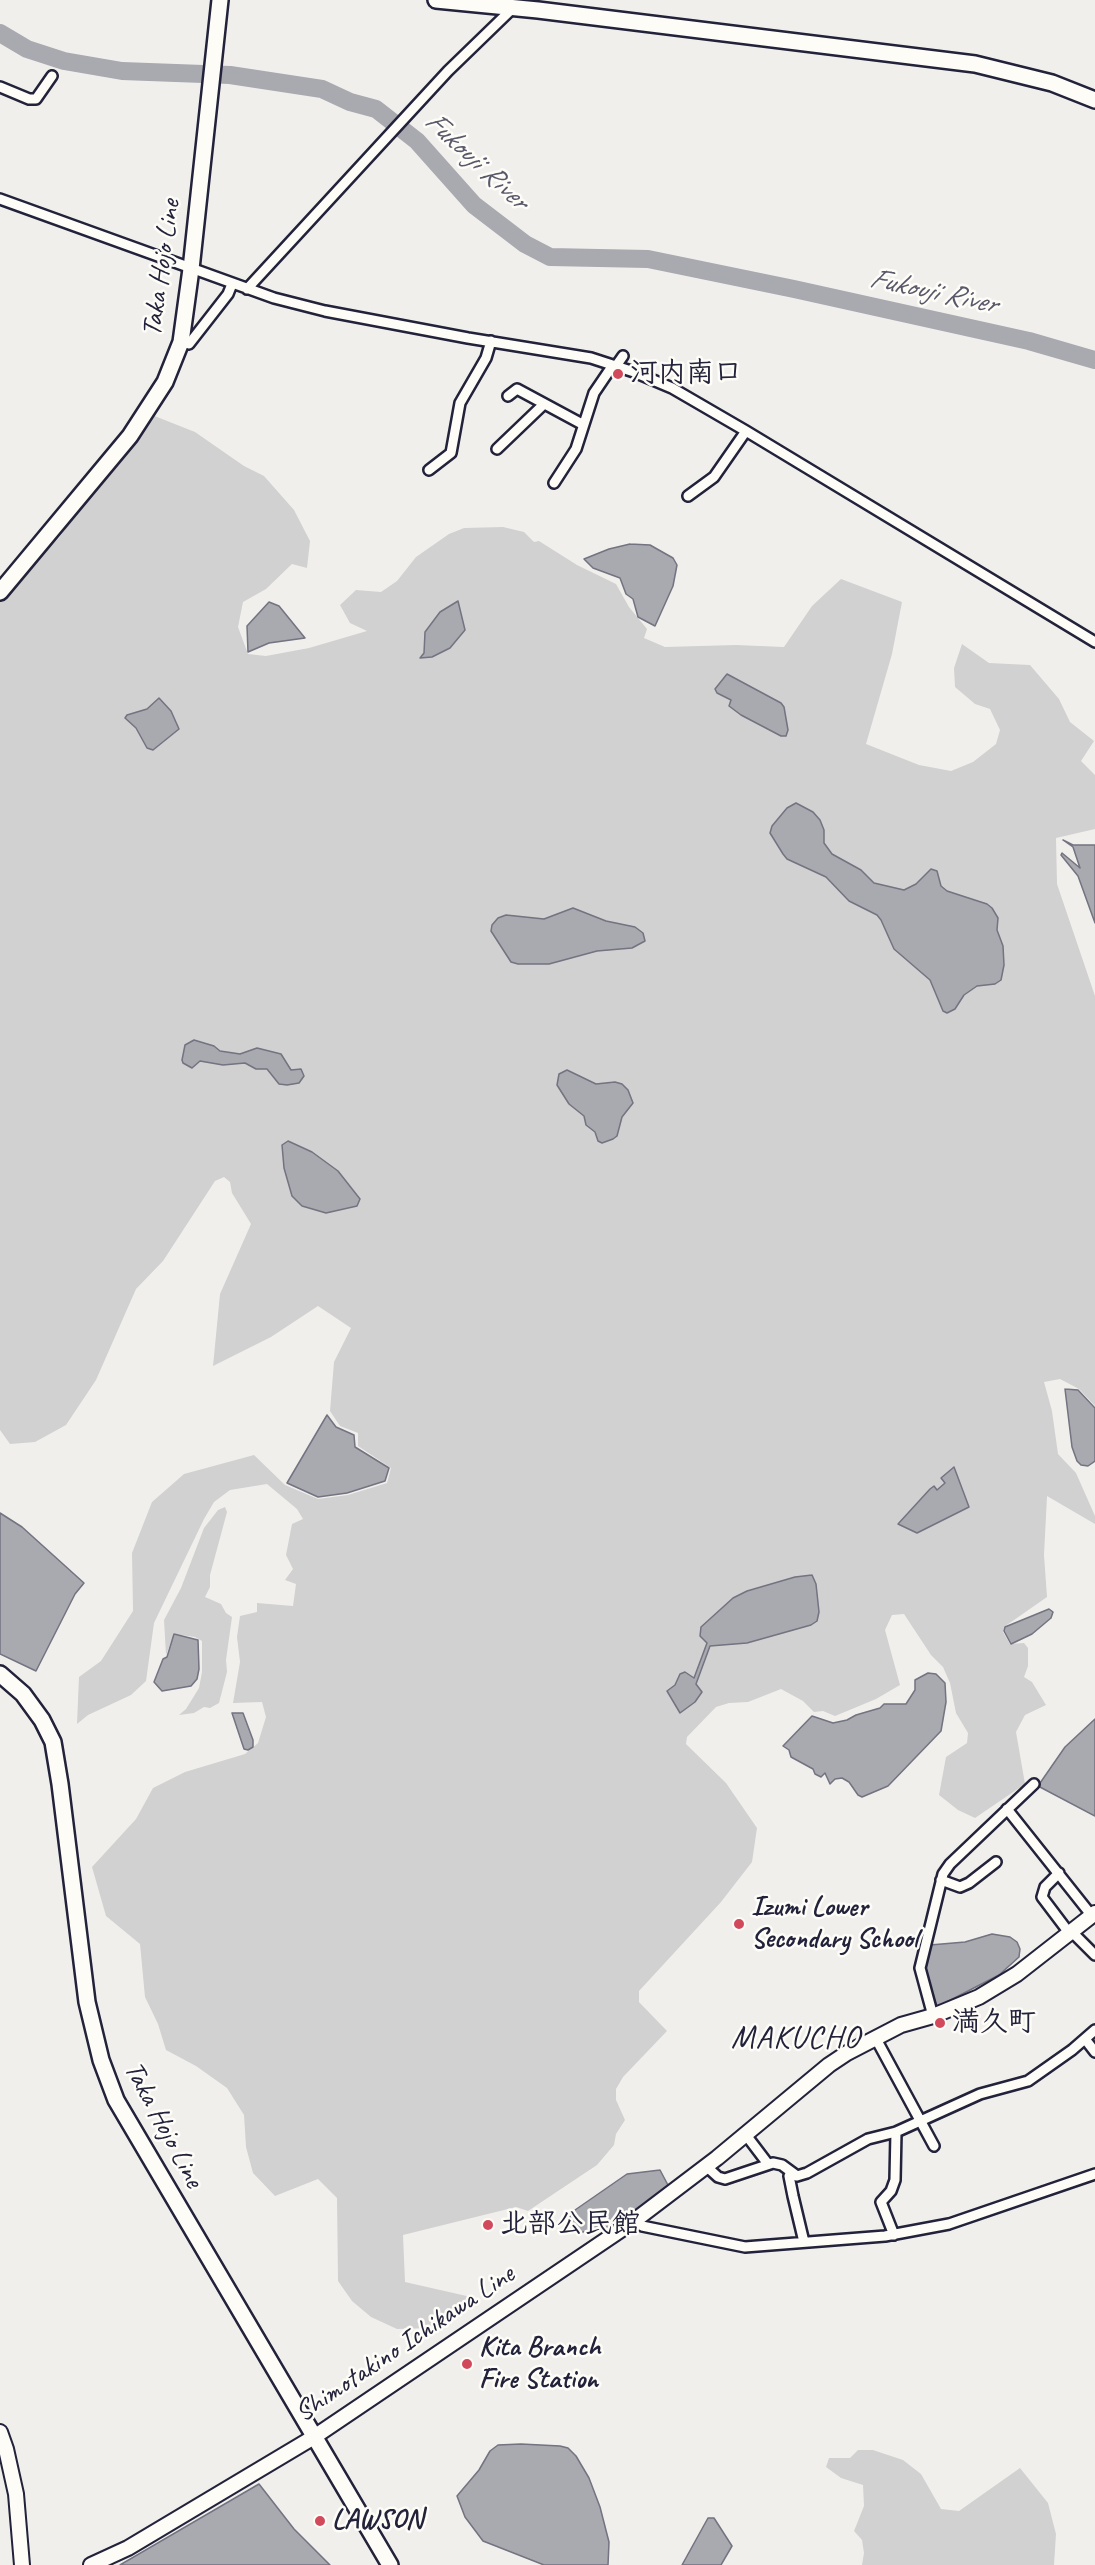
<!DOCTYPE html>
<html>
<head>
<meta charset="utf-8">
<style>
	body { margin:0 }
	canvas { display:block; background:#f0efec }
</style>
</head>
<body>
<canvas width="1095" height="2565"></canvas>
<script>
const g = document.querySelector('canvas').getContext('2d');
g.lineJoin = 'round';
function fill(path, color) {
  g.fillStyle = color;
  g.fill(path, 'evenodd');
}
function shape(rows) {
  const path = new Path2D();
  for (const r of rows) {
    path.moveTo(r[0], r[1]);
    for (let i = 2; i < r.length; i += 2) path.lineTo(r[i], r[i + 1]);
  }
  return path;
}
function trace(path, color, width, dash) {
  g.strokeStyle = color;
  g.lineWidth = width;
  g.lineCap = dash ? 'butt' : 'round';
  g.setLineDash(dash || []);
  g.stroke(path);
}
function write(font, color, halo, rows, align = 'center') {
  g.font = font + ' Caveat,"Klee One",sans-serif';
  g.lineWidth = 5;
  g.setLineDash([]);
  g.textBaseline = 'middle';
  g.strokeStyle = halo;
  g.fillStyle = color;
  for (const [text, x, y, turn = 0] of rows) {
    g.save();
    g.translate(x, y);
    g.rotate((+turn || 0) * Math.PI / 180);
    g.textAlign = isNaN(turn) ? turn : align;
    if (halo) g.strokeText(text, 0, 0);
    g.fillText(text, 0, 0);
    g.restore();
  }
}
fill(shape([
	[152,415,195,432,244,466,264,476,294,510,310,541,307,568,292,564,266,589,243,602,238,627,248,654,266,656,309,648,367,631,350,623,340,605,356,590,381,592,397,581,416,557,449,534,464,528,503,527,524,532,534,542,539,541,577,565,616,584,629,607,647,629,644,638,665,647,736,645,784,647,812,606,841,579,902,602,892,654,866,744,919,765,951,771,973,762,996,744,1000,730,990,709,975,704,955,687,954,668,962,644,989,663,1030,665,1059,699,1070,722,1094,741,1081,761,1095,775,1095,829,1056,838,1057,884,1095,996,1095,1406,1079,1389,1060,1379,1044,1382,1052,1411,1058,1454,1076,1473,1095,1516,1095,1524,1047,1496,1044,1555,1047,1597,1004,1627,1003,1632,1010,1644,1024,1643,1028,1648,1028,1666,1024,1677,1032,1682,1046,1705,1025,1715,1016,1732,1025,1784,975,1818,958,1810,939,1795,946,1757,967,1743,968,1733,956,1713,950,1683,943,1667,931,1655,904,1614,892,1615,885,1630,900,1685,876,1699,835,1716,823,1711,814,1712,803,1701,781,1689,748,1702,729,1703,716,1707,687,1737,686,1744,726,1783,757,1828,752,1862,721,1902,639,1991,639,2002,667,2031,623,2077,616,2089,616,2100,625,2120,616,2134,614,2145,597,2165,528,2211,516,2207,403,2235,405,2282,471,2297,463,2312,428,2328,397,2329,371,2317,352,2301,338,2281,337,2198,318,2179,275,2196,253,2173,246,2147,244,2115,227,2088,196,2066,166,2050,158,2024,145,1997,140,1944,106,1916,92,1867,136,1819,153,1788,185,1772,245,1754,258,1743,266,1717,262,1702,233,1703,240,1662,237,1637,240,1616,257,1612,257,1603,293,1606,296,1584,285,1580,293,1569,286,1555,292,1524,303,1519,297,1509,267,1484,230,1490,214,1502,204,1519,154,1623,146,1681,131,1695,88,1715,77,1724,79,1677,101,1661,133,1611,132,1553,152,1502,184,1474,254,1455,285,1485,318,1499,348,1495,387,1483,391,1468,358,1446,358,1433,340,1426,330,1411,334,1362,351,1328,318,1306,271,1337,213,1366,220,1294,251,1224,232,1193,230,1182,224,1177,215,1181,163,1261,136,1289,96,1380,66,1425,35,1442,10,1444,0,1430,0,599,29,566,59,538,112,462,131,449],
	[225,1507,227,1512,210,1575,210,1587,205,1597,221,1604,226,1613,232,1617,226,1660,227,1672,219,1703,210,1708,204,1707,194,1713,179,1715,186,1709,199,1688,202,1672,202,1641,195,1637,174,1634,166,1655,164,1620,181,1588,204,1528,218,1510],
	[858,2450,873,2450,903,2460,921,2474,941,2509,959,2511,1020,2468,1048,2503,1056,2534,1054,2565,862,2565,864,2553,862,2540,854,2531,864,2506,863,2485,841,2478,826,2467,829,2458,850,2458]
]), '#d2d1d1');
const water = shape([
	[630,544,650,545,673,558,677,565,673,586,655,626,638,617,633,599,626,594,620,578,593,568,584,559,609,549,630,544],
	[458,601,465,630,450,648,432,657,420,658,424,653,425,632,440,612,458,601],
	[269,602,279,606,305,638,269,643,248,652,247,626,269,602],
	[727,674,781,703,784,707,788,730,786,736,781,736,741,715,729,706,731,700,717,693,715,689,727,674],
	[159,698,171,711,179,729,153,750,147,748,136,728,125,718,127,715,147,709,159,698],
	[796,803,813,812,820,820,824,830,824,843,832,854,861,870,874,883,904,890,916,884,931,869,937,871,941,886,947,891,987,904,992,908,998,918,997,930,1003,946,1004,965,1001,980,995,984,977,986,964,995,955,1009,947,1013,943,1011,930,980,894,949,881,920,877,915,849,901,826,877,787,859,783,854,770,833,772,826,787,808,796,803],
	[1063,840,1073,845,1095,845,1095,923,1078,876,1061,855,1062,853,1080,868,1073,847,1063,840],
	[573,908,606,921,635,927,643,933,645,941,632,948,597,951,549,964,518,964,511,962,491,931,492,925,498,918,506,915,544,919,573,908],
	[194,1040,214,1046,220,1051,240,1054,257,1048,281,1054,291,1070,301,1069,304,1076,299,1083,287,1085,279,1084,267,1069,256,1069,245,1063,223,1065,200,1061,192,1068,183,1063,182,1060,185,1045,194,1040],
	[567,1070,596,1084,615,1082,622,1084,628,1090,633,1103,622,1117,617,1136,613,1139,602,1143,598,1141,595,1132,586,1125,584,1116,569,1104,557,1085,559,1074,567,1070],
	[288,1141,312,1152,338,1171,360,1199,357,1206,326,1213,302,1206,292,1196,284,1168,282,1145,288,1141],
	[1065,1389,1078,1390,1095,1408,1095,1461,1088,1466,1081,1465,1077,1461,1072,1447,1065,1389],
	[327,1415,336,1427,354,1435,355,1447,389,1468,385,1481,347,1493,318,1497,287,1483,327,1415],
	[954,1467,969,1507,917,1533,898,1524,930,1489,934,1486,937,1490,945,1483,941,1478,954,1467],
	[0,1513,22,1527,84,1583,75,1594,36,1671,0,1654,0,1513],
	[812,1575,816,1584,819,1612,817,1621,811,1625,747,1643,710,1646,696,1684,702,1692,695,1702,680,1713,667,1691,675,1685,680,1674,685,1672,694,1678,707,1643,700,1636,701,1627,733,1598,747,1591,795,1577,812,1575],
	[1049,1609,1053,1612,1051,1618,1032,1634,1011,1644,1004,1631,1005,1627,1049,1609],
	[174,1634,198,1640,199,1669,197,1679,191,1686,162,1691,154,1682,163,1659,167,1657,174,1634],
	[928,1673,936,1674,945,1683,946,1702,941,1731,888,1786,862,1797,858,1795,849,1782,842,1778,835,1779,830,1784,825,1773,821,1777,815,1774,813,1769,791,1757,789,1750,783,1746,812,1716,833,1723,847,1720,856,1715,880,1708,884,1704,906,1704,915,1690,915,1680,928,1673],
	[232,1713,243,1713,253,1740,253,1747,248,1750,244,1749,232,1713],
	[1095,1719,1095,1816,1038,1786,1065,1747,1095,1719],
	[992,1934,1010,1937,1017,1942,1020,1949,1019,1957,999,1975,937,2007,925,1969,930,1945,965,1942,992,1934],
	[660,2170,669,2187,613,2226,578,2233,570,2231,566,2223,575,2210,627,2174,660,2170],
	[521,2444,560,2446,568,2448,576,2456,589,2478,600,2507,609,2542,608,2565,544,2565,483,2541,465,2517,457,2496,479,2470,490,2451,498,2445,521,2444],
	[259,2484,294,2529,330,2565,120,2565,259,2484],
	[708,2518,714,2518,732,2546,721,2565,682,2565,708,2518]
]);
fill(water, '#a9a9b0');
trace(water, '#737381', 1.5);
trace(shape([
	[0,33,27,49,64,61,122,71,230,75,322,89,350,102,376,109,417,141,474,205,525,244,550,257,648,259,794,289,1029,341,1095,360]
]), '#a9a9b0', 18);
const street = shape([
	[0,87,29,99,36,99,52,76],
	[0,199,274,298,325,311,468,338,591,358,634,372,672,388,746,431,1095,642],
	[247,289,448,71,514,7],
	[181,342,189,344,228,294,232,284],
	[616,366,623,356],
	[508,396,517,389,582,424],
	[497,449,544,404],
	[429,470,451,453,460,403,486,358,491,341],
	[554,483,576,449,594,393,613,365],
	[688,496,714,477,746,431],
	[1007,1809,1092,1916],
	[1059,1873,1045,1887,1042,1897,1070,1934],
	[941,1880,960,1887,969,1883,996,1862],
	[1072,1932,1095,1955],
	[933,2016,920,1968,943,1874,950,1864,1034,1784],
	[875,2037,934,2146],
	[1085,2039,1095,2052],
	[746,2135,768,2164],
	[706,2166,718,2177,725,2179,773,2163,782,2165,797,2176,807,2173,868,2139,896,2132,980,2094,1028,2081,1072,2050,1095,2030],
	[791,2173,789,2176,793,2196,804,2242],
	[634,2221,642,2226,745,2247,885,2236,949,2224,1095,2174],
	[894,2235,881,2202,891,2191,895,2180,896,2132]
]);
const secondary = shape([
	[0,2432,6,2449,16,2494,22,2565],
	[91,2565,128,2548,314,2437,634,2221,717,2158,829,2065,847,2053,901,2025,933,2016,979,1997,1017,1974,1095,1913]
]);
const primary = shape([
	[436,0,538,10,975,64,1052,83,1095,100],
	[0,592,130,436,165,382,181,342,191,269,220,0],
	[0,1674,23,1694,42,1720,53,1742,60,1784,87,2002,101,2060,116,2100,390,2565]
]);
trace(street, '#22223b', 14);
trace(secondary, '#22223b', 18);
trace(primary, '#22223b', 20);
trace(street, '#fdfcf7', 9);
trace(secondary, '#fdfcf7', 14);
trace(primary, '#fdfcf7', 15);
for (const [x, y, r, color] of [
	[618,374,6,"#d1495b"],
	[739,1924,6,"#d1495b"],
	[940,2023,6,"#d1495b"],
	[488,2225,6,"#d1495b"],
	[467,2364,6,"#d1495b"],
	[320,2521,6,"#d1495b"]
]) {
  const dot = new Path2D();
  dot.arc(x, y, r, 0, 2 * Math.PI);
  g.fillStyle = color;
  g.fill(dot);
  trace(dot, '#fdfcf7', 2);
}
write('28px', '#22223b', '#fdfcf7', [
	["Taka Hojo Line",162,268,-82],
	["Taka Hojo Line",163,2125,62],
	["Shimotakino Ichikawa Line",405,2344,-34]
]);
write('bold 28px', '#22223b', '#fdfcf7', [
	["河内南口",630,374],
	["Izumi Lower",751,1908],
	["Secondary School",751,1940],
	["満久町",952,2023],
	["北部公民館",500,2225],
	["Kita Branch",479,2348],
	["Fire Station",479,2380],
	["LAWSON",332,2521]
], 'left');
write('italic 30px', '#58586a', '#fdfcf7', [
	["Fukouji River",476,161,43],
	["Fukouji River",933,292,12]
]);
g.letterSpacing = '1.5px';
write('32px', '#22223b', '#fdfcf7', [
	["MAKUCHO",796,2039]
]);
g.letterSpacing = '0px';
</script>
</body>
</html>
